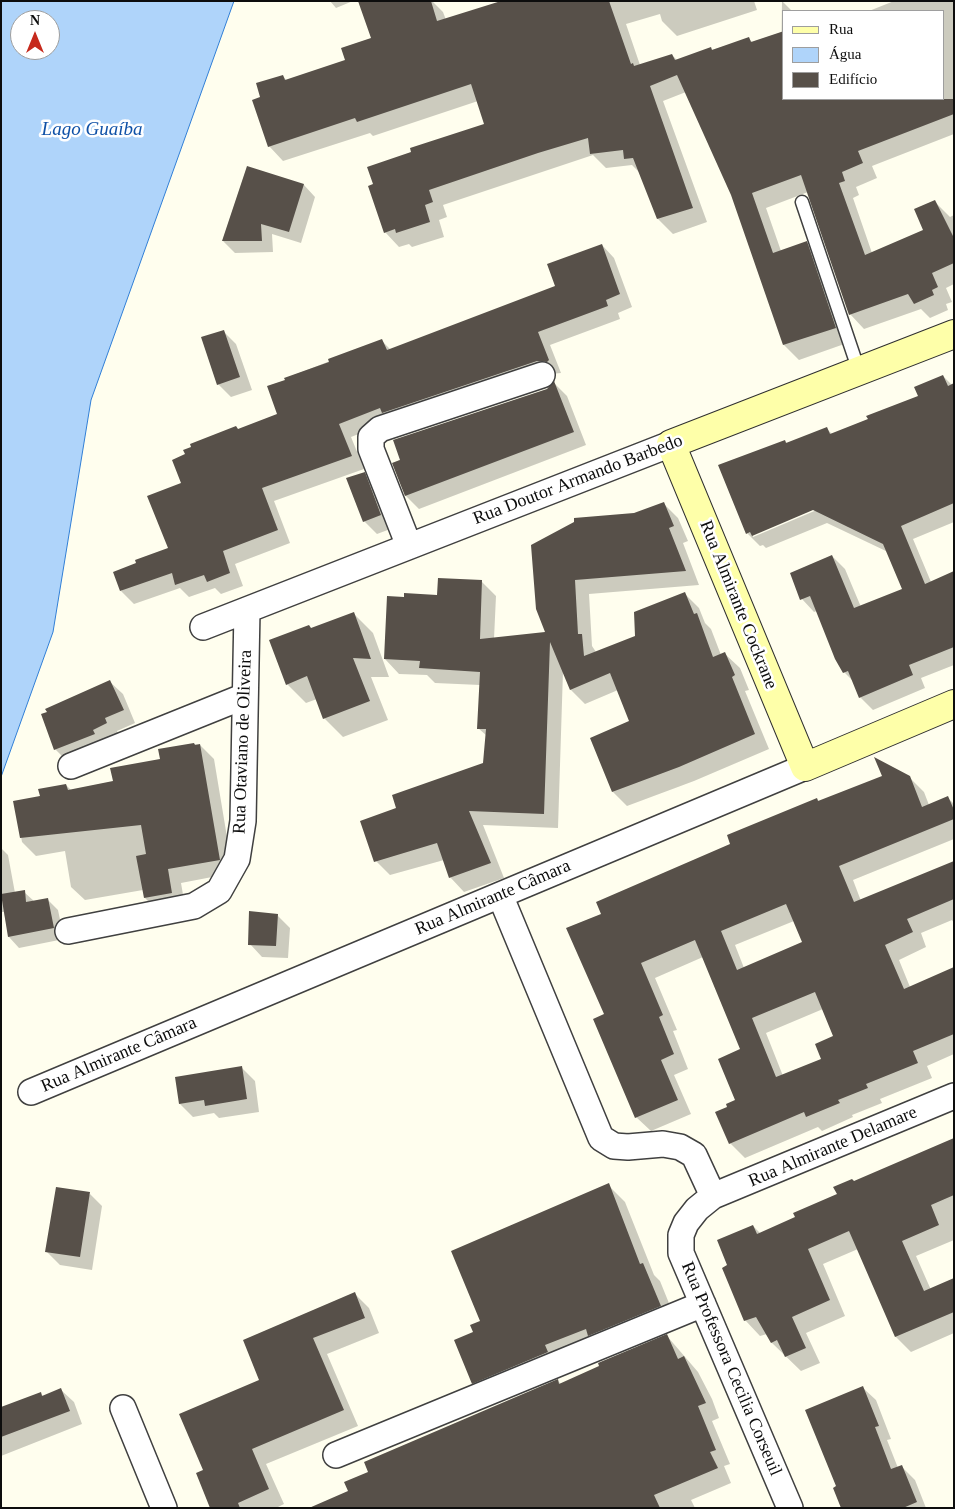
<!DOCTYPE html>
<html>
<head>
<meta charset="utf-8">
<style>
	body { margin:0 }
	#map { position:relative; width:955px; height:1509px; overflow:hidden; background:#fffeee; font-family:Georgia,serif }
	canvas { display:block }
	.frame { position:absolute; inset:0; border:2px solid #0d0d0d; pointer-events:none }
	.legend { position:absolute; left:782px; top:10px; width:162px; height:90px; box-sizing:border-box; background:#fff; border:1px solid #9e9e9e; margin:0; padding:6px 9px; list-style:none; font-size:15px; color:#0d0d0d }
	.legend li { display:flex; align-items:center; gap:10px; height:25px }
	.legend b { width:25px; border:1px solid #9e9e9e }
	.north { position:absolute; left:10px; top:10px; width:50px; height:50px; box-sizing:border-box; background:#fff; border:1px solid #9e9e9e; border-radius:50%; rotate:0deg; font-size:14px; font-weight:700; line-height:20px; text-align:center; color:#0d0d0d }
	.north::after { content:''; display:block; margin:auto; width:18px; height:22px; background:#c62a1d; clip-path:polygon(50% 0,100% 100%,50% 72%,0 100%) }
</style>
</head>
<body>
<div id="map">
<canvas width="955" height="1509"></canvas>
<div class="frame"></div>
<ul class="legend">
<li><b style="height:6px;background:#feffa9"></b>Rua</li>
<li><b style="height:14px;background:#afd4fa"></b>Água</li>
<li><b style="height:14px;background:#575049"></b>Edifício</li>
</ul>
<div class="north">N</div>
</div>
<script>
const g = document.querySelector('canvas').getContext('2d');
g.lineJoin = 'round';
function fill(path, color) {
  g.fillStyle = color;
  g.fill(path, 'evenodd');
}
function shape(rows) {
  const path = new Path2D();
  for (const r of rows) {
    path.moveTo(r[0], r[1]);
    for (let i = 2; i < r.length; i += 2) path.lineTo(r[i], r[i + 1]);
  }
  return path;
}
function trace(path, color, width, dash) {
  g.strokeStyle = color;
  g.lineWidth = width;
  g.lineCap = dash ? 'butt' : 'round';
  g.setLineDash(dash || []);
  g.stroke(path);
}
function write(font, color, halo, rows, align = 'center') {
  g.font = font + ' Georgia,serif';
  g.lineWidth = 5;
  g.setLineDash([]);
  g.textBaseline = 'middle';
  g.strokeStyle = halo;
  g.fillStyle = color;
  for (const [text, x, y, turn = 0] of rows) {
    g.save();
    g.translate(x, y);
    g.rotate((+turn || 0) * Math.PI / 180);
    g.textAlign = isNaN(turn) ? turn : align;
    if (halo) g.strokeText(text, 0, 0);
    g.fillText(text, 0, 0);
    g.restore();
  }
}
const water = shape([
	[1,1,234,1,91,400,53,632,1,777,1,1],
	[20,20,50,20,50,50,20,50,20,20]
]);
fill(water, '#afd4fa');
trace(water, '#317fd6', 1);
fill(shape([
	[330,1,353,1,336,8],
	[359,1,432,1,443,12,446,20,504,1,754,1,757,10,677,36,662,21,660,14,626,24,640,65,672,55,677,60,749,39,781,68,782,1,792,11,784,11,784,99,944,99,944,11,869,11,894,1,954,1,954,134,872,166,877,178,856,187,859,195,853,198,872,253,925,231,934,201,950,217,954,215,954,284,946,288,952,302,946,304,948,310,930,318,921,309,864,329,850,314,808,192,766,208,781,251,806,242,821,257,850,342,799,360,784,345,732,195,686,92,663,101,707,222,673,234,658,219,641,174,632,165,606,168,593,155,443,205,447,217,439,220,444,237,412,247,409,244,399,247,385,232,486,125,478,101,373,136,370,133,283,161,269,146,262,98,283,76,287,81,347,61,372,39],
	[248,168,304,185,315,197,301,243,272,234,273,252,235,253,223,241],
	[602,245,614,258,632,307,618,313,620,319,550,345,561,373,551,374,392,421,351,437,364,469,274,501,290,543,235,564,243,586,221,594,215,588,189,597,180,588,134,604,121,591,169,549,183,484,239,430,279,415,286,378,382,341,391,350,557,287],
	[223,331,236,344,252,390,231,397,218,384],
	[943,376,952,385,954,385,954,522,913,539,931,582,954,580,954,665,921,678,925,688,873,710,860,697,854,682,844,672,817,611,814,612,802,599,832,556,845,569,861,607,903,590,888,552,827,523,766,548,763,545,760,546,747,533,785,441,788,444,827,429,832,434,869,419,919,396],
	[818,507,819,509,753,537,753,534],
	[554,383,567,396,586,445,419,509,406,496,393,463,547,390],
	[364,473,377,486,393,528,377,534,364,521],
	[663,503,678,518,688,541,683,543,699,585,589,594,592,646,596,652,637,637,685,594,699,608,705,623,711,629,721,655,725,654,740,668,749,690,745,691,769,749,694,781,627,806,613,792,631,722,618,690,585,704,571,690,563,671,558,828,483,825,504,878,464,892,450,877,444,860,390,875,376,861,398,809,484,764,487,736,478,728,480,685,435,683,427,675,399,674,385,659,406,598,438,596,482,582,496,596,494,639,547,633,537,608,634,515],
	[354,614,373,633,389,677,371,677,388,720,343,737,324,718,317,699,306,703,287,684,312,629],
	[110,682,123,694,135,723,117,731,119,736,68,762,55,749],
	[194,744,200,745,214,759,233,873,181,883,185,906,158,911,145,898,143,890,85,900,71,887,65,851,36,856,22,842,15,802,41,797,66,785,72,791,114,782],
	[909,777,924,792,929,805,948,798,954,804,954,839,853,880,861,901,954,862,954,923,952,920,921,933,926,947,899,960,910,987,954,979,954,1054,927,1066,932,1078,880,1099,882,1103,852,1115,853,1117,822,1131,818,1127,745,1158,730,1143,729,1108,737,1101,742,1050,703,957,655,978,677,1030,673,1031,688,1069,674,1075,691,1114,651,1131,636,1117,605,1015,603,915,817,799,820,802],
	[794,921,803,943,744,968,735,945],
	[823,1009,835,1037,822,1059,783,1076,766,1033],
	[1,848,8,855,15,893,24,892,35,902,48,900,58,910,64,939,19,948,9,937,4,912,1,912],
	[278,916,290,928,288,958,262,957,250,944],
	[242,1068,255,1081,259,1112,219,1118,214,1113,193,1117,180,1104,177,1078],
	[954,1139,954,1240,916,1256,931,1290,954,1280,954,1333,911,1352,896,1337,858,1249,823,1264,845,1316,806,1333,820,1363,801,1371,772,1343,767,1334,760,1336,745,1320,729,1266,753,1226,761,1234,796,1218,838,1195,854,1182],
	[608,1185,625,1202,654,1275,660,1281,677,1323,490,1400,473,1383,475,1333,481,1322],
	[90,1194,102,1206,92,1270,60,1265,47,1252],
	[354,1293,369,1308,379,1333,327,1354,358,1426,266,1464,284,1504,276,1508,211,1508,205,1471,261,1380],
	[667,1336,698,1372,712,1399,719,1418,712,1421,730,1464,724,1466,731,1483,691,1500,695,1508,565,1508,350,1491,370,1473,558,1381,561,1384],
	[863,1388,876,1400,891,1439,887,1440,898,1468,902,1467,915,1480,926,1508,842,1508,837,1487],
	[61,1390,74,1402,82,1424,1,1456,1,1408,40,1393,44,1397]
]), '#0003');
fill(shape([
	[358,1,431,1,437,21,501,1,609,1,631,64,633,63,634,66,672,54,675,60,711,47,712,50,749,37,751,42,784,31,784,99,954,99,954,114,858,151,863,163,842,172,845,181,839,183,865,255,923,230,914,209,935,200,954,238,954,263,932,273,938,287,932,290,934,295,914,304,908,294,849,315,801,175,752,193,773,253,807,241,836,328,783,345,731,195,677,75,650,86,693,208,657,219,633,158,624,159,623,150,590,154,588,138,538,153,429,190,433,202,425,205,430,222,396,233,395,229,384,233,368,186,373,184,367,167,411,152,410,148,484,124,471,84,357,122,355,118,268,147,252,100,260,97,256,83,283,75,285,80,345,60,341,48,371,38],
	[247,166,304,184,289,232,261,224,262,241,222,241],
	[602,244,620,294,606,300,608,306,538,332,549,360,547,362,537,361,382,413,380,408,339,424,352,456,262,488,278,530,223,551,230,573,207,582,204,575,175,585,172,573,120,591,113,572,136,563,135,560,168,548,147,496,181,483,172,460,185,454,183,450,191,447,190,444,236,426,238,429,277,414,267,386,285,380,284,378,329,362,328,359,382,339,387,350,555,286,547,264],
	[224,330,240,377,217,385,201,337],
	[943,375,948,386,954,383,954,503,901,526,925,584,954,571,954,647,909,665,913,675,859,698,848,671,843,673,835,659,810,596,800,600,790,573,832,555,854,608,902,589,883,544,813,510,752,536,750,532,746,534,718,465,785,440,786,443,827,427,830,434,868,419,866,416,918,396,914,387],
	[554,381,574,432,405,496,392,463,400,460,393,440,547,389],
	[365,472,381,515,363,522,346,478],
	[664,502,674,526,669,528,686,571,575,580,578,634,582,634,584,656,635,636,634,612,685,592,694,614,697,613,713,657,725,652,735,675,732,677,755,734,679,767,612,792,590,738,629,721,610,673,570,690,550,642,544,814,469,811,491,863,449,878,437,843,374,862,360,821,396,808,392,795,483,763,486,729,477,729,480,672,419,668,420,661,384,659,387,596,404,597,404,593,437,595,438,578,482,580,480,639,545,632,536,609,531,545,574,522,574,518,634,513],
	[354,612,371,659,353,658,370,701,323,719,307,676,286,685,269,640,309,625,311,628],
	[110,680,124,710,105,718,107,723,93,730,95,734,54,750,41,714,47,712,45,709],
	[194,743,195,745,200,744,220,860,168,869,172,893,144,898,136,856,146,854,141,825,20,838,13,801,40,796,38,789,66,784,68,790,113,781,110,768,160,759,158,749],
	[874,757,910,776,922,807,948,796,954,810,954,819,839,866,854,902,954,861,954,899,907,919,913,932,885,945,904,989,954,967,954,1034,913,1051,918,1063,866,1084,868,1088,838,1100,840,1103,806,1117,804,1112,729,1144,715,1112,727,1107,726,1104,735,1100,718,1059,740,1049,695,940,641,963,663,1015,659,1017,674,1054,661,1060,678,1100,635,1118,593,1019,604,1014,566,928,601,914,596,902,730,844,727,835,817,798,818,801,882,776],
	[786,904,802,942,737,970,721,931],
	[815,992,833,1036,815,1044,821,1059,776,1077,752,1018],
	[25,890,26,902,48,898,54,928,8,937,1,894],
	[249,911,278,914,276,946,248,945],
	[242,1066,247,1099,205,1106,204,1100,179,1104,175,1077],
	[954,1138,954,1195,931,1205,939,1225,902,1241,924,1291,954,1278,954,1312,895,1337,849,1231,808,1249,830,1300,792,1317,806,1348,785,1357,777,1340,771,1343,756,1317,744,1321,722,1268,727,1265,717,1240,753,1225,757,1234,795,1217,793,1213,837,1194,833,1187,852,1179,854,1181],
	[609,1183,640,1264,643,1263,661,1306,588,1336,586,1329,545,1345,548,1352,472,1384,454,1340,473,1332,470,1325,480,1321,451,1251],
	[56,1187,90,1192,80,1257,45,1252],
	[355,1292,365,1318,313,1338,344,1410,252,1449,269,1489,238,1503,240,1508,210,1508,196,1473,203,1470,179,1414,259,1380,243,1340],
	[667,1334,678,1359,684,1356,706,1403,698,1406,716,1450,710,1452,718,1468,654,1495,660,1508,309,1508,348,1491,344,1482,368,1472,364,1462,558,1379,559,1384,599,1366,598,1363],
	[863,1386,879,1426,875,1427,891,1469,902,1465,917,1502,903,1508,841,1508,833,1488,836,1486,805,1410],
	[61,1388,70,1411,1,1437,1,1407,41,1392,42,1396]
]), '#575049');
const lane = shape([
	[802,202,859,371]
]);
const street = shape([
	[409,546,371,449,371,437,380,429,542,375],
	[203,627,671,444],
	[71,766,245,696],
	[500,895,601,1138,614,1146,628,1147,663,1144,680,1147,694,1155,713,1196],
	[68,931,194,906,219,891,237,859,243,821,247,610],
	[31,1092,805,767],
	[123,1408,164,1508],
	[336,1455,703,1304],
	[790,1508,681,1253,681,1235,686,1223,697,1209,713,1196,954,1096]
]);
const secondary = shape([
	[954,334,671,444,805,767,954,704]
]);
trace(lane, '#404040', 15);
trace(street, '#404040', 28);
trace(secondary, '#2f2f2f', 30);
trace(lane, '#fff', 12);
trace(street, '#fff', 25);
trace(secondary, '#feffa9', 28);
write('18px', '#0d0d0d', '#fff', [
	["Rua Doutor Armando Barbedo",578,480,-21],
	["Rua Almirante Cockrane",738,605,68],
	["Rua Otaviano de Oliveira",243,742,-88],
	["Rua Almirante Câmara",493,898,-23],
	["Rua Almirante Câmara",119,1055,-23],
	["Rua Almirante Delamare",833,1147,-23],
	["Rua Professora Cecilia Corseuil",731,1369,67]
]);
write('italic 19px', '#0f51a7', '#fff', [
	["Lago Guaíba",92,130]
]);
</script>
</body>
</html>
